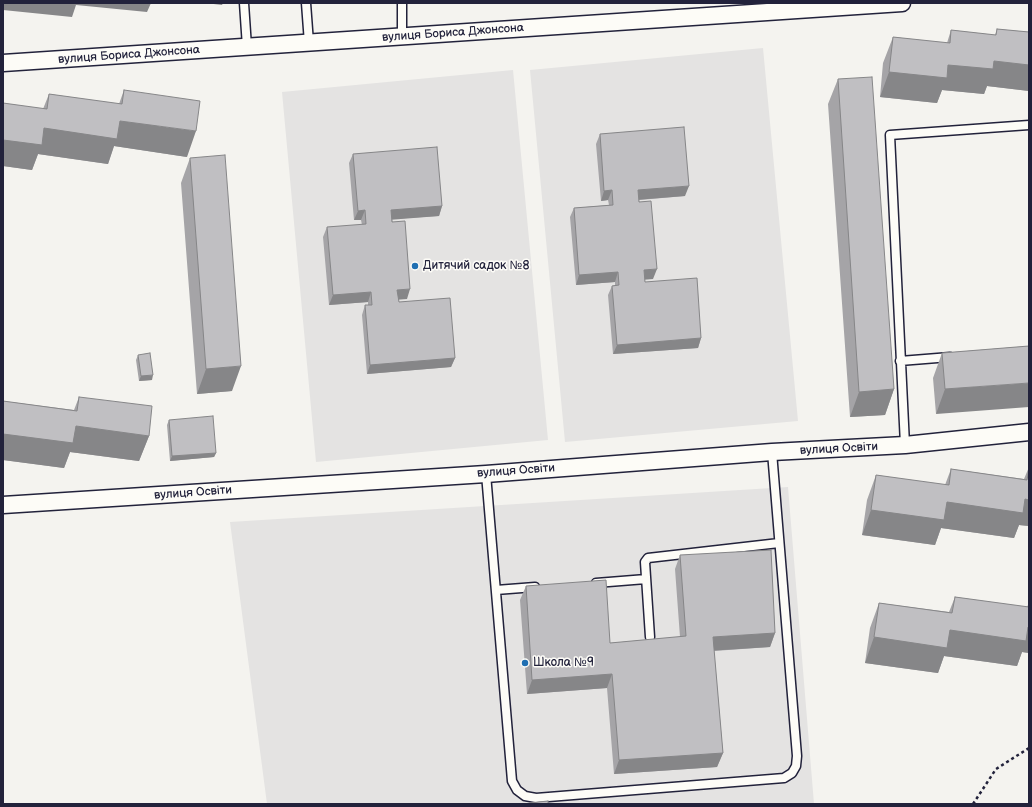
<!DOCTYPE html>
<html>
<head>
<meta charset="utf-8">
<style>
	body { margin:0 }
	#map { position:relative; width:1032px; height:807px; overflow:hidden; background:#f4f3ef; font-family:"Balsamiq Sans",sans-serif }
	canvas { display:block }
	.frame { position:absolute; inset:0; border:4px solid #22223b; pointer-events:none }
</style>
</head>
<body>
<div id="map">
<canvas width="1032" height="807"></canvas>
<div class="frame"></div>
</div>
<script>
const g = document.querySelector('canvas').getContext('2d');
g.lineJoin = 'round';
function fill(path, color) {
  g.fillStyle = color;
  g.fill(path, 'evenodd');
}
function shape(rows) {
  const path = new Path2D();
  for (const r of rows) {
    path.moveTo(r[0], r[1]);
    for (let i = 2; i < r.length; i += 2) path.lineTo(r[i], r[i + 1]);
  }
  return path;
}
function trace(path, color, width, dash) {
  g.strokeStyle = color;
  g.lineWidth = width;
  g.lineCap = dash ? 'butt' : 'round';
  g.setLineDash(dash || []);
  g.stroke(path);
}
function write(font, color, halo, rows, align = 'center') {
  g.font = font + ' "Balsamiq Sans",sans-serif';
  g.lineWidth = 3;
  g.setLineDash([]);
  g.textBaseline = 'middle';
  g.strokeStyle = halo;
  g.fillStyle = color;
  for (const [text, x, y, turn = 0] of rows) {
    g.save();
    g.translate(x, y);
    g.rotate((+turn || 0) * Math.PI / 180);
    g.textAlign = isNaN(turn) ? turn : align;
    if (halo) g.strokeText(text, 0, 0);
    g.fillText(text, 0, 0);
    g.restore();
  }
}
fill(shape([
	[763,48,798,421,565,442,530,70],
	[513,70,548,440,316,462,282,92],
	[788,487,814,804,267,804,230,522]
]), '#e4e3e2');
const lane = shape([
	[244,3,247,47],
	[306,3,309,43],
	[402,37,402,3],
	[900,361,950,357],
	[905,445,890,135,1029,125],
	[486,474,512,781,517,790,525,796,536,798,784,778,792,773,796,766,797,756,772,452],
	[596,583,646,579],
	[496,590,535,587],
	[650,637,645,562,648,558,779,543]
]);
const street = shape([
	[3,63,902,3],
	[3,505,486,474,772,452,905,445,1029,432]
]);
trace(lane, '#22223b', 11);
trace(street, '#22223b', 19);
trace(shape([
	[973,804,996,769,1029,748]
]), '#22223b', 2.5, [3, 3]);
trace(lane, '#fdfcf7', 8);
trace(street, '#fdfcf7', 16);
fill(shape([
	[997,29,1029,32,1029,91,987,86,984,94,942,90,937,103,880,97,883,63,893,37,947,43,951,30,995,35],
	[838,79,894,389,885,415,850,417,828,104],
	[124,90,187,157,114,146,108,164,38,154,32,170,3,166,3,103,43,109,49,94,119,104],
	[600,134,685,196,639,200,653,279,645,279,645,282,701,338,698,348,613,354,608,295,612,286,615,285,615,282,576,285,570,217,574,208,609,205,608,200,601,201,596,144],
	[353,154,442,206,439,216,392,219,407,299,398,299,399,302,455,358,451,367,367,374,362,315,365,305,368,305,368,302,329,305,323,237,327,227,362,225,361,220,354,220,349,163],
	[190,158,232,391,197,394,181,183],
	[1029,346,936,414,933,378,942,353],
	[138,355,152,380,139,381,136,360],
	[79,397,149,436,139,461,70,452,64,468,3,460,3,401,74,410],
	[169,420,216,453,214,457,170,461,167,425],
	[1029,467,1029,526,1019,525,1014,538,941,528,935,545,862,535,867,500,876,475,945,485,951,469,1024,479],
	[680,555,775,633,770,647,714,651,723,753,717,767,614,774,607,688,527,694,520,600,526,586,610,643,680,637,675,569],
	[955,597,1027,607,1029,603,1029,653,1022,652,1017,666,944,656,938,673,865,663,870,628,879,603,949,612]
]), '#a5a4a7');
fill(shape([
	[3,3,151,3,147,12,76,5,72,17,3,10],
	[205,3,223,3,222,5],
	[994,61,1029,65,1029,91,987,86,984,94,942,90,937,103,880,97,889,72,948,65],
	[120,121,196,131,187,157,114,146,108,164,38,154,32,170,3,166,3,140,44,128],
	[689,186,685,196,635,200,638,190],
	[612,190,608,200,601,201,604,191],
	[442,206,439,216,388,220,391,210],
	[365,210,361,220,354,220,358,211],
	[657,269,653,279,641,280,644,270],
	[618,272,615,282,576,285,579,275],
	[410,289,407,299,394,300,397,290],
	[371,292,368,302,329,305,333,295],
	[701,338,698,348,613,354,617,345],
	[455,358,451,367,367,374,370,365],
	[241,366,232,391,197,394,206,369],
	[153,375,152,380,139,381,141,376],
	[1029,383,1029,407,936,414,945,389],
	[894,389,885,415,850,417,859,392],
	[76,426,149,436,139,461,70,452,64,468,3,460,3,434],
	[216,453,214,457,170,461,172,456],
	[1025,499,1029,500,1029,526,1019,525,1014,538,941,528,935,545,862,535,871,510,947,502],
	[1029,627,1029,653,1022,652,1017,666,944,656,938,673,865,663,874,637,950,630],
	[775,633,770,647,707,651,713,637],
	[612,674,607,688,527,694,532,680],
	[723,753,717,767,614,774,619,760]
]), '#868688');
const building = shape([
	[997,29,1029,32,1029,65,994,61,993,69,948,65,947,78,889,72,893,37,950,43,951,30,996,35,997,29],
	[872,77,894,389,859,392,838,79,872,77],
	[124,90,200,101,196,131,120,121,117,139,44,128,42,145,3,140,3,103,47,109,49,94,122,104,124,90],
	[684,127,689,186,638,190,639,202,651,201,657,269,644,270,645,282,697,278,701,338,617,345,612,286,619,285,618,272,579,275,574,208,613,205,612,190,604,191,600,134,684,127],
	[437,147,442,206,391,210,392,222,405,221,410,289,397,290,399,302,450,298,455,358,370,365,365,305,372,305,371,292,333,295,327,227,366,224,365,210,358,211,353,154,437,147],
	[225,155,241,366,206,369,190,158,225,155],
	[1029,346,1029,383,945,389,942,353,1029,346],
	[150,353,153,375,141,376,138,355,150,353],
	[79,397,152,406,149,436,76,426,73,443,3,434,3,401,77,411,79,397],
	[213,416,216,453,172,456,169,420,213,416],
	[951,469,1027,480,1029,469,1029,500,1025,499,1023,513,947,502,944,520,871,510,876,475,949,485,951,469],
	[771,550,775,633,713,637,723,753,619,760,612,674,532,680,526,586,606,580,610,643,686,636,680,555,771,550],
	[955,597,1029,607,1029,627,1028,627,1026,641,950,630,947,648,874,637,879,603,952,613,955,597],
	[548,801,548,804,529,804,529,803,548,801]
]);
fill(building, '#c0bfc2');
trace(building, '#868688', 1);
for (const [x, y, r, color] of [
	[415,266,4,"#1f6fb2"],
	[525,663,4,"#1f6fb2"]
]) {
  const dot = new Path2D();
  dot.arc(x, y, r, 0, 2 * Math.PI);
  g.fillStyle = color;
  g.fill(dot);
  trace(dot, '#fdfcf7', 1.5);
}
write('12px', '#22223b', '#fdfcf7', [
	["вулиця Бориса Джонсона",453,33,-4],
	["вулиця Бориса Джонсона",129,55,-4],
	["вулиця Освіти",839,449,-3],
	["вулиця Освіти",516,471,-4],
	["вулиця Освіти",193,493,-4]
]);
write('12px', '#22223b', '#fdfcf7', [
	["Дитячий садок №8",423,266],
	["Школа №9",533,663]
], 'left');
</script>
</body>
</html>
